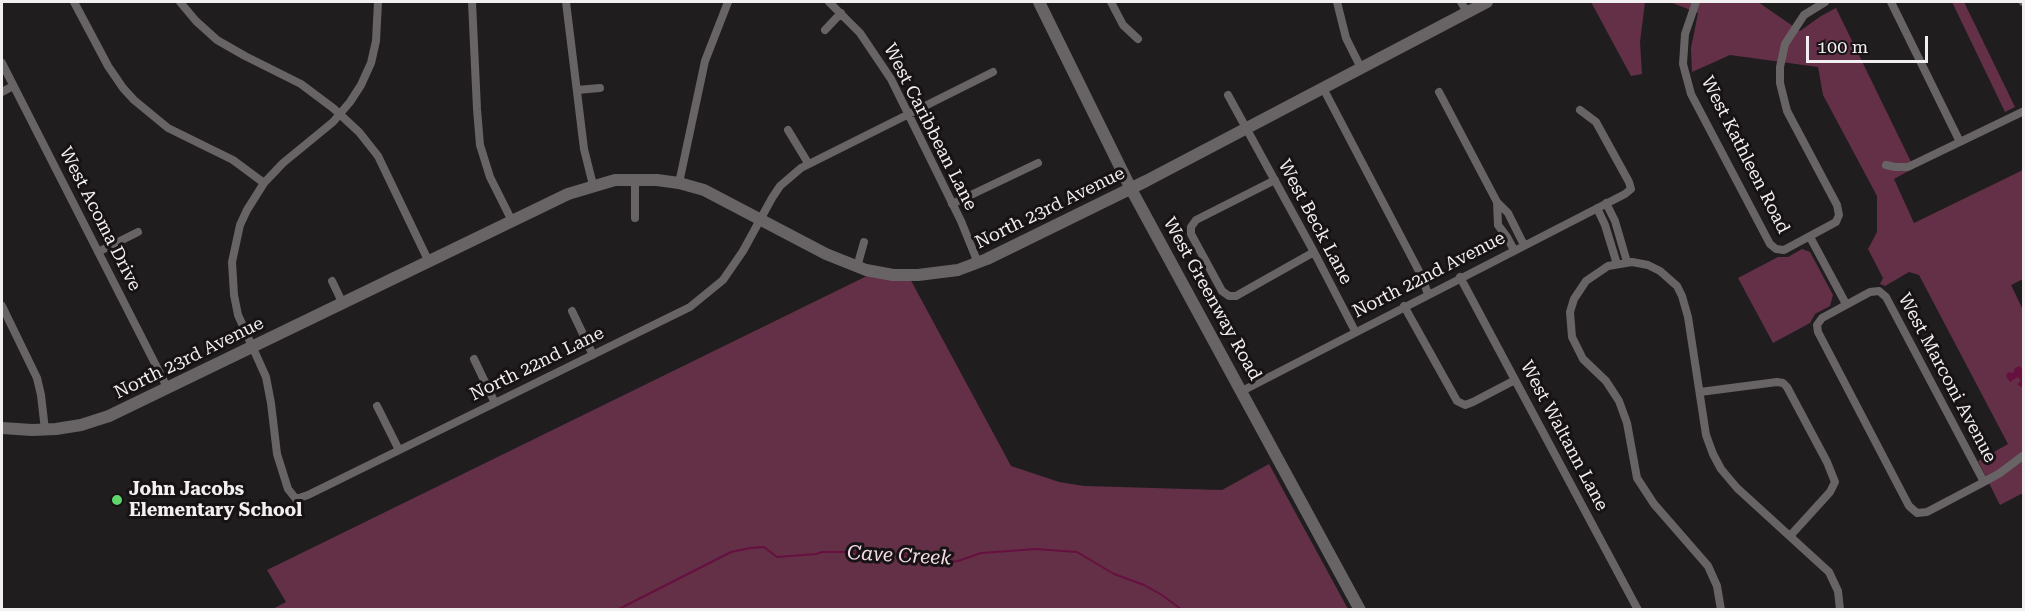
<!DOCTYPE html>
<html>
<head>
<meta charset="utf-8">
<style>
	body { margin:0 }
	#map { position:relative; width:2025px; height:611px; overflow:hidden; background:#201d1e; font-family:"Roboto Serif",serif }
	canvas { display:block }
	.frame { position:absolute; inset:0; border:3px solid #f2eff0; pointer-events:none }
	.scale { position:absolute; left:1806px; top:36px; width:122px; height:27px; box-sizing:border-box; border:3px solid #f2eff0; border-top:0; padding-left:8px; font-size:18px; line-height:21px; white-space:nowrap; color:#f2eff0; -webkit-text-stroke:4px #171315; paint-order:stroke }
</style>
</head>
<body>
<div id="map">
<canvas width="2025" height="611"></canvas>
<div class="frame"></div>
<div class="scale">100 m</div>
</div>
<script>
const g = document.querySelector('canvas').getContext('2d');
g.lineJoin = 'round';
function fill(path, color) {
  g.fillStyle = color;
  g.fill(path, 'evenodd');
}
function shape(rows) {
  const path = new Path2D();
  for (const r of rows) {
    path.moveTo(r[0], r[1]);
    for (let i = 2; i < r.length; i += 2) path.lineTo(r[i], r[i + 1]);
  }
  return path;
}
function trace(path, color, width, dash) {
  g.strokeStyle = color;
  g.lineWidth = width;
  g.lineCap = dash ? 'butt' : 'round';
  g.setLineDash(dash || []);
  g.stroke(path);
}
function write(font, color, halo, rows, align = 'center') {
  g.font = font + ' "Roboto Serif",serif';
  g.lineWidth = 6;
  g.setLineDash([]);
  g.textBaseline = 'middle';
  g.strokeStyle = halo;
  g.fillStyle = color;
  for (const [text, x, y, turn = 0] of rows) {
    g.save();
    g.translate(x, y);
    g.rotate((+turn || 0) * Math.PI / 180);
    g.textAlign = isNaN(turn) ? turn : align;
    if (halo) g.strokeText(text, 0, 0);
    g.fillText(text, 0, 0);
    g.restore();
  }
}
fill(shape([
	[1591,2,1645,2,1640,42,1642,74,1631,76],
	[1670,2,1758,2,1800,31,1821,16,1836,8,1914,168,1894,179,1914,223,2023,170,2023,279,2011,285,2023,310,2023,493,2000,505,1978,461,2008,444,1919,275,1909,272,1885,286,1880,284,1883,278,1868,249,1877,232,1877,196,1823,95,1818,67,1730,55,1692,72,1691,48,1698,13],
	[1952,2,1964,2,2015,107,2005,112],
	[1802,249,1810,252,1833,295,1830,306,1815,314,1810,323,1773,343,1738,278,1778,257,1788,257],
	[875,272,908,275,1011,466,1059,482,1084,486,1222,490,1269,464,1348,609,271,610,286,602,267,570]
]), '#643047');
fill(shape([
	[2020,366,2023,371,2023,388,2017,384,2021,381,2018,377,2010,382,2006,376,2008,372,2013,373,2015,368]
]), '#66103f');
trace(shape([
	[617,610,731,552,750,548,764,547,777,557,816,554,822,552,864,552,918,556,946,562,958,561,981,553,1036,549,1077,552,1114,574,1144,585,1162,595,1182,610]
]), '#66103f', 2);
trace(shape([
	[74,2,108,66,123,88,134,100,168,128,233,160,264,183],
	[180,2,196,21,217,40,245,56,301,84,333,108,359,132,378,156,429,262],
	[378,2,376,41,371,63,361,85,350,102,333,122,283,163,264,183,247,210,240,225,232,262,234,295,238,315,266,377,271,403,277,454,288,489,296,499,308,495,690,307,723,280,743,251,772,198,780,186,801,168,993,72],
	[472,2,477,109,480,145,490,177,512,221],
	[566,2,584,149,593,185],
	[829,2,860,33,891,79,961,221,978,263],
	[1111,2,1123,25,1138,39],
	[1337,2,1346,38,1361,68],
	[1461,2,1467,12],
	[1696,2,1685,34,1683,64,1691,94,1770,244,1776,249,1784,250,1836,222,1839,215,1837,205,1787,111,1780,83,1780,67,1785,44,1804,15,1825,2],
	[1891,2,1960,142],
	[2023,2,2024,2],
	[825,30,841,13],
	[2,63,168,389],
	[1323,88,1421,275,1428,294],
	[577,90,600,88],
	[2,92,13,86],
	[1439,92,1497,202,1508,213,1524,245],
	[1228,95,1314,252,1355,331],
	[788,130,808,163],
	[1886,165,1895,167,1908,167,2024,111],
	[1275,180,1196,220,1191,227,1191,234,1222,291,1229,296,1236,296,1314,252],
	[679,183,705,61,728,2],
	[1497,202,1498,225,1507,237,1514,250],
	[1606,203,1615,221,1627,262],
	[952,204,1038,163],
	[1597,208,1605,225,1617,264],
	[635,218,635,179],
	[1810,237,1846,304],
	[98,252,138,232],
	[857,267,864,242],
	[1460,277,1638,610],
	[332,281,343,304],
	[2,306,37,378,41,395,45,430],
	[1404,306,1457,401,1465,405,1473,402,1515,380],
	[572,311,593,355],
	[474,359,495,403],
	[1242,391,1625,194,1631,189,1629,182,1596,122,1580,110],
	[1700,392,1777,382,1783,383,1787,387,1827,462,1835,482,1830,492,1790,536],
	[377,406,399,450],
	[1984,482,1886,297,1879,291,1870,292,1822,318,1817,325,1818,332,1909,506,1917,513,1927,512,1984,482,2000,473,2024,455],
	[1721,610,1717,586,1708,566,1654,504,1637,478,1627,423,1619,401,1606,381,1583,359,1572,337,1570,312,1574,299,1586,281,1608,266,1632,262,1648,265,1660,271,1677,286,1682,296,1688,317,1706,435,1713,454,1721,469,1737,488,1829,572,1838,591,1840,610]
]), '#686466', 8);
trace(shape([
	[1039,2,1131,189,1360,610],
	[2,428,32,430,56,429,81,425,109,416,568,194,615,180,657,180,679,183,704,190,826,254,866,270,893,275,918,275,958,270,987,259,1146,181,1487,2]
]), '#686466', 12);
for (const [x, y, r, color] of [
	[117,500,6,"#5fd56b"]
]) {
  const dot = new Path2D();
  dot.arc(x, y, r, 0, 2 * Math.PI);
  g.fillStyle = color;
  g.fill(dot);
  trace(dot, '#171315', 2);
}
write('18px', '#f2eff0', '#171315', [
	["West Caribbean Lane",930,127,63],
	["West Kathleen Road",1745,155,63],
	["North 23rd Avenue",1050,208,-26],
	["West Acoma Drive",100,219,63],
	["West Beck Lane",1315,222,62],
	["North 22nd Avenue",1429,275,-27],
	["West Greenway Road",1212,299,61],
	["North 23rd Avenue",189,358,-26],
	["North 22nd Lane",537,364,-26],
	["West Marconi Avenue",1947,378,62],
	["West Waltann Lane",1564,436,62]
]);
write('bold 18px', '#f2eff0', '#171315', [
	["John Jacobs",129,490],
	["Elementary School",129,511]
], 'left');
write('italic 20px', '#f4dae4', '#171315', [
	["Cave Creek",899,556,3]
]);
</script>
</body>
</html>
